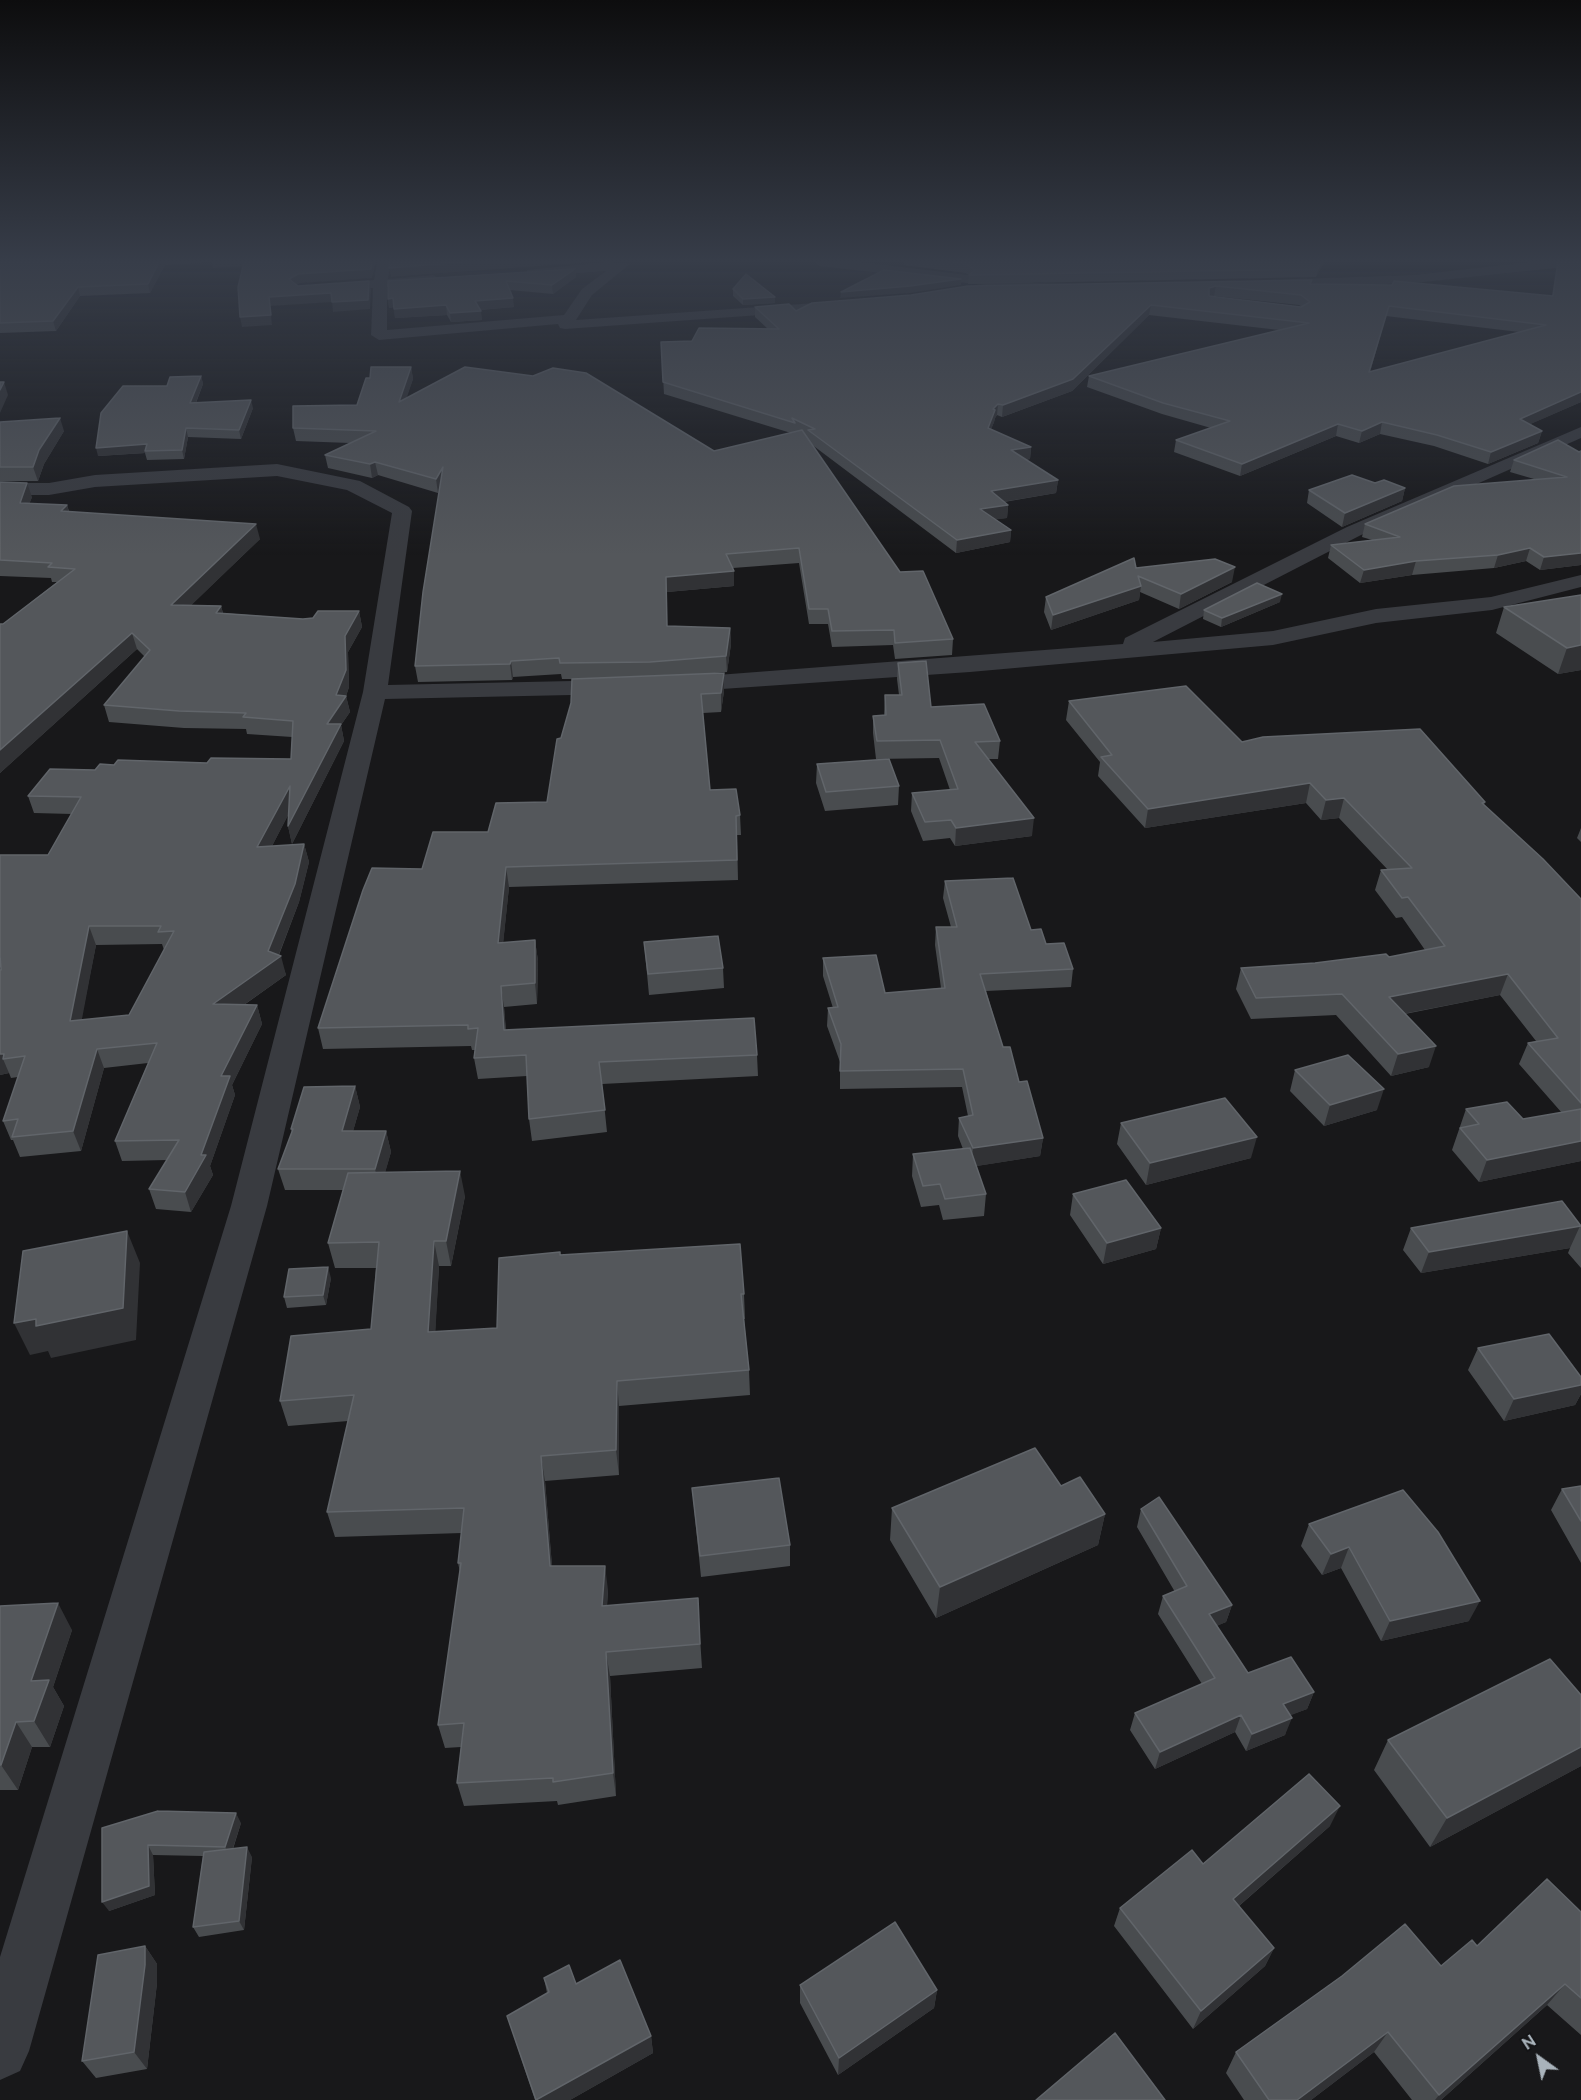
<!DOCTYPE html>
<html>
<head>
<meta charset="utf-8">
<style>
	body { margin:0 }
	#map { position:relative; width:1581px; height:2100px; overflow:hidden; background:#18181a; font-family:Raleway,sans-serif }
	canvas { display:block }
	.north { position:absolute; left:1509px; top:2028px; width:60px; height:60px; -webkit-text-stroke:4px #131315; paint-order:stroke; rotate:327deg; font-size:16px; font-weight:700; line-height:24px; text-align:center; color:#a9b3bb }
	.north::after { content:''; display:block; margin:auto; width:21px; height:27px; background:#a9b3bb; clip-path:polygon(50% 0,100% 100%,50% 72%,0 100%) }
</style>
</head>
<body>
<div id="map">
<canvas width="1581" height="2100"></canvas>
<div class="north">N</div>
</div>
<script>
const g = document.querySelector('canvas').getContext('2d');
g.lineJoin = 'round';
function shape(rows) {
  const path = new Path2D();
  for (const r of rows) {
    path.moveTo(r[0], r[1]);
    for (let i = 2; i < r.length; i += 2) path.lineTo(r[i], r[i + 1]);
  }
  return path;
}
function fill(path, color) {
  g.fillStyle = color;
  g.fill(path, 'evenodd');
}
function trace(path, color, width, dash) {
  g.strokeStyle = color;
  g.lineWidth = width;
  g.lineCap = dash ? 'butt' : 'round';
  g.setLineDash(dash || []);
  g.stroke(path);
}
fill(shape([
	[377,262,391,262,388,279,433,275,440,279,433,283,387,287,387,330,564,315,582,289,606,271,532,277,527,276,527,270,607,262,630,264,592,295,576,320,844,301,851,305,844,309,565,329,560,328,558,324,379,340,371,335,373,288,326,292,319,288,326,284,374,280,377,262],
	[814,262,859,262,1036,283,1070,284,1077,288,1070,292,1036,291,820,266,814,262],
	[1531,262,1580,262,1574,266,1414,283,1267,288,1260,284,1267,280,1414,275,1531,262],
	[1581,427,1581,438,1361,535,1153,642,1273,631,1376,609,1491,597,1581,575,1581,587,1492,610,1376,623,1273,645,970,672,678,692,670,690,666,685,670,680,678,678,1123,644,1125,638,1347,527,1581,427],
	[277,464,360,481,409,507,412,511,388,685,618,680,626,682,630,687,626,692,618,694,385,699,267,1206,29,2051,20,2071,0,2080,0,1957,231,1206,363,692,392,513,347,490,277,476,95,487,49,495,0,495,0,483,49,483,95,475,277,464]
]), '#393b40');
fill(shape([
	[0,262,207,262,165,265,150,293,80,296,56,331,0,333],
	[904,262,1324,262,1316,277,968,284,969,275,965,273,904,265],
	[1558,262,1581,262,1581,402,1530,424,1542,431,1538,443,1488,464,1434,446,1380,434,1359,443,1336,436,1240,476,1174,452,1176,440,1211,428,1162,414,1087,387,1089,376,1279,330,1149,315,1072,391,1002,417,997,415,995,418,994,422,991,429,1031,447,1030,459,1026,460,1058,480,1056,493,1004,502,1008,505,1007,518,995,519,1011,530,1010,542,956,553,811,444,900,572,953,639,952,655,895,659,893,645,832,647,828,624,809,624,799,563,733,568,734,571,734,586,667,592,667,626,730,628,731,644,727,672,703,674,724,691,721,712,703,713,710,790,740,815,741,835,737,835,738,880,509,887,503,943,535,940,538,961,537,1004,504,1007,506,1030,757,1055,758,1076,602,1084,607,1132,532,1141,529,1119,527,1076,478,1079,474,1058,475,1050,472,1050,471,1046,323,1049,318,1028,422,869,488,832,547,802,561,738,571,703,576,679,562,679,561,674,513,677,512,680,418,682,415,666,439,491,438,493,378,475,372,478,328,468,325,455,350,443,296,441,293,428,357,405,370,378,411,367,413,379,406,398,714,451,791,433,664,394,661,342,692,341,768,329,755,317,755,307,796,311,911,295,968,286,1311,284,1552,296,1556,270],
	[1214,296,1299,305,1302,307,1211,297],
	[1386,316,1519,332,1370,372],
	[575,269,576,277,553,294,510,290,514,307,480,310,482,320,451,322,447,315,395,318,394,307,389,308,388,299],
	[733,289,775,303,743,305,733,296],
	[201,376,203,384,196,403,253,408,241,439,188,437,184,459,147,460,145,453,98,456,167,386],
	[0,422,64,431,44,464,38,481,0,481],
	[1581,451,1581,565,1540,570,1526,561,1494,568,1412,575,1360,583,1328,558,1331,545,1372,540,1362,537,1365,524,1534,479,1510,472,1514,460],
	[0,482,32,497,29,504,67,505,69,511,260,539,191,605,221,606,223,613,303,619,359,611,362,627,348,652,349,687,346,696,350,712,341,725,344,741,292,844,288,826,288,815,272,846,304,844,309,862,299,902,279,955,286,975,244,1005,257,1005,262,1024,232,1085,235,1095,210,1166,213,1175,191,1212,156,1209,149,1189,167,1160,122,1161,115,1141,148,1063,104,1068,81,1151,20,1157,13,1140,11,1140,3,1121,18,1077,11,1078,9,1073,0,1075,0,970,1,970,48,855,72,814,34,813,28,796,95,770,114,765,207,763,291,759,292,737,247,734,246,729,184,728,109,722,104,705,145,657,137,649,0,773,0,624,3,624,57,582,52,582,51,578,0,576],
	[162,944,164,950,129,1015,81,1020,96,945],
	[1375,483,1405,488,1402,501,1342,527,1307,503,1309,490],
	[1136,568,1232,582,1179,609,1140,592,1139,600,1051,630,1044,612,1046,597],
	[1581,595,1581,670,1558,674,1496,633,1504,607],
	[1280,602,1221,627,1203,619,1204,610],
	[898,663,931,707,1000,741,998,759,988,759,1032,836,955,846,950,838,923,841,911,811,912,793,950,790,939,758,876,759,873,733,873,716,884,715,885,695,899,695,897,679],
	[1069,701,1242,742,1485,802,1484,805,1581,899,1581,1161,1479,1182,1452,1150,1466,1109,1523,1119,1562,1113,1519,1064,1528,1043,1536,1041,1500,995,1405,1014,1429,1067,1391,1076,1336,1015,1251,1019,1236,989,1241,968,1315,963,1389,957,1425,950,1402,917,1396,918,1375,890,1381,870,1388,870,1339,818,1321,820,1306,803,1145,828,1098,776,1100,762,1066,720],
	[817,764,899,786,898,805,825,811,816,783],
	[1581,828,1581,842,1577,838],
	[945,881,1031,930,1073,969,1071,987,986,991,1003,1047,1019,1082,1043,1138,1040,1156,976,1166,986,1194,984,1216,943,1220,939,1205,921,1207,912,1176,913,1154,963,1149,958,1136,959,1118,968,1116,962,1087,840,1089,840,1062,827,1026,828,1008,833,1008,823,976,823,958,885,993,941,988,935,945,936,927,951,927,943,898],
	[644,942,723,968,724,988,649,995],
	[1295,1070,1377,1110,1324,1126,1290,1091],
	[355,1086,360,1107,353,1131,386,1131,391,1152,385,1172,465,1196,451,1266,439,1266,435,1332,497,1328,561,1255,744,1294,745,1319,744,1319,749,1370,750,1395,619,1406,619,1475,545,1481,552,1566,608,1590,607,1606,699,1622,702,1668,610,1676,616,1796,558,1805,557,1801,464,1806,457,1783,461,1747,445,1748,438,1725,460,1572,458,1563,462,1533,335,1537,327,1512,348,1421,288,1426,280,1401,371,1329,376,1268,335,1268,328,1243,343,1190,285,1190,278,1169,292,1133,291,1129],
	[1121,1123,1251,1158,1146,1185,1117,1144],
	[1073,1194,1161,1228,1156,1249,1103,1264,1070,1215],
	[1581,1225,1581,1268,1568,1253,1570,1248,1421,1273,1403,1250,1411,1228],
	[331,1278,326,1305,287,1308,284,1297],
	[1478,1348,1581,1377,1581,1394,1575,1405,1504,1421,1468,1370],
	[1061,1486,1105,1514,1098,1545,936,1618,890,1540,892,1508],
	[1581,1486,1581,1563,1551,1510,1562,1489],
	[692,1488,790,1545,790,1566,701,1577],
	[1403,1490,1469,1621,1381,1641,1341,1568,1322,1575,1301,1546,1309,1524],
	[1141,1509,1232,1605,1226,1622,1216,1626,1248,1673,1314,1692,1307,1709,1290,1715,1285,1735,1246,1751,1235,1732,1155,1769,1130,1730,1135,1713,1202,1684,1158,1614,1163,1596,1175,1592,1137,1527],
	[0,1606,72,1630,53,1687,64,1706,50,1747,32,1747,18,1790,0,1790],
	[1581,1695,1581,1766,1430,1847,1374,1770,1388,1740],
	[241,1823,233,1849,252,1857,244,1930,199,1937,193,1927,203,1856,153,1855,155,1895,109,1911,102,1828],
	[1330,1826,1239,1906,1274,1948,1265,1966,1193,2029,1114,1926,1120,1908,1203,1864],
	[1581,1912,1581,2035,1547,2005,1441,2100,1412,2100,1374,2052,1311,2100,1244,2100,1226,2073,1236,2052,1441,1966,1477,1946],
	[145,1946,157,1964,157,1983,147,2069,96,2078,82,2061],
	[544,1978,576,1984,651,2036,653,2053,570,2100,535,2100,507,2016,547,1993],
	[800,1985,937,1990,934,2008,838,2075,800,2003]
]), '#494c4f');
fill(shape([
	[159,262,164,262,165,265,150,293,148,284],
	[212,262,246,262,247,266,213,268],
	[372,262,376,262,372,278,300,283,291,288,289,279,298,274],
	[463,262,590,262,391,277,389,268],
	[1321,262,1324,262,1316,277,1318,269],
	[575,269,576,277,553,294,552,285],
	[961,279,961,285,910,293,840,298,841,292],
	[369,281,371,290,370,309,333,312,332,302],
	[1216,286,1214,296,1207,298,1209,288],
	[78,287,80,296,56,331,53,321],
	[331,293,332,302,270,306,272,325,242,327,240,317,269,297],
	[775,297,775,303,743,305,743,299],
	[393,298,394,307,389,308,388,299],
	[513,298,514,307,476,310,475,301],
	[446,305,447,315,395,318,394,309],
	[1151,305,1149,315,1072,391,1002,417,1003,405],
	[1389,306,1386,316,1367,383,1369,372],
	[481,311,482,320,451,322,450,313],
	[411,367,413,379,401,415,399,402],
	[201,376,203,384,192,412,190,403],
	[4,382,8,395,0,413,0,390],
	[1581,392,1581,402,1517,430,1520,419],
	[251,400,253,408,241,439,239,430],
	[998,404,997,415,995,418,994,422,987,440,988,428,993,409],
	[60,418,64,431,44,464,38,481,33,467,39,450],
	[1382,422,1380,434,1359,443,1362,431],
	[1338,424,1336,436,1240,476,1242,464],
	[186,428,188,437,184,459,182,450],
	[1542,431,1538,443,1488,464,1491,452],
	[147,444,145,453,98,456,96,448],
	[1031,447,1030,459,1010,462,1011,450],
	[375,462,378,475,372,478,370,464],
	[443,467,445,480,438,493,436,479],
	[1058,480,1056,493,990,504,991,491],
	[27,483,32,497,24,518,20,503],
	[1405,488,1402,501,1342,527,1345,513],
	[67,505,71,520,61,511],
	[1008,505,1007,518,979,522,980,509],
	[256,524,260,539,175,621,171,605],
	[1011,530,1010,542,956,553,957,540],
	[1530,548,1526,561,1494,568,1498,555],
	[1581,553,1581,565,1540,570,1544,557],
	[1416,561,1412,575,1360,583,1364,570],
	[1235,567,1232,582,1179,609,1181,594],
	[734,571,734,586,667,592,667,642,666,577],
	[1141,586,1139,600,1051,630,1053,615],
	[1282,594,1280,602,1221,627,1222,618],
	[221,606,225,622,216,613],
	[359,611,362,627,348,652,349,687,346,696,350,712,341,725,344,741,292,844,288,826,327,724,336,695,345,636],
	[730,628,731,644,727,672,726,656],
	[132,633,137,649,0,773,0,750],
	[1581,645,1581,670,1558,674,1567,648],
	[511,661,513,677,512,680,510,664],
	[724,673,724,691,721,712,721,693],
	[1310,783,1306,803,1145,828,1148,809],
	[290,786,294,804,262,865,257,847],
	[1344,798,1339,818,1321,820,1326,800],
	[1034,818,1032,836,955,846,956,828],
	[304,844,309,862,299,902,277,959,281,956,286,975,218,1023,213,1004,268,951],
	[506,867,509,887,501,964,498,943],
	[89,926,96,945,78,1040,70,1021],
	[535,940,538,961,537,1004,535,983],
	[1508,974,1500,995,1382,1018,1389,997],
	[501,986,504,1007,507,1051,504,1030],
	[257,1005,262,1024,232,1085,235,1095,210,1166,213,1175,191,1212,185,1192,201,1155,221,1076],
	[1436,1046,1429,1067,1391,1076,1398,1054],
	[97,1049,104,1068,81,1151,73,1131],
	[0,1054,4,1054,3,1059,9,1073,0,1075],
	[355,1086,360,1107,347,1152,342,1131],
	[1384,1089,1377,1110,1324,1126,1330,1105],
	[386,1131,391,1152,380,1191,375,1169],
	[1257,1137,1251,1158,1146,1185,1150,1163],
	[1043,1138,1040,1156,971,1167,973,1148],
	[1581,1141,1581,1161,1479,1182,1487,1160],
	[460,1171,465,1196,451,1266,446,1241],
	[1580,1226,1570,1248,1421,1273,1429,1252],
	[1161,1228,1156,1249,1103,1264,1107,1243],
	[127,1231,140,1263,136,1340,51,1358,48,1351,30,1355,14,1323],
	[434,1241,439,1266,434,1358,428,1332],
	[328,1267,331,1278,326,1305,323,1295],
	[617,1381,619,1406,619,1475,616,1450],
	[1581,1385,1581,1394,1575,1405,1504,1421,1514,1399],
	[541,1456,545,1481,554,1591,550,1566],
	[1105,1514,1098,1545,936,1618,940,1587],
	[1349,1547,1341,1568,1322,1575,1331,1554],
	[605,1566,608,1590,605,1630,602,1606],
	[1480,1601,1469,1621,1381,1641,1390,1621],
	[58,1603,72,1630,53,1687,64,1706,50,1747,34,1721,31,1681],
	[1232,1605,1226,1622,1203,1632,1209,1614],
	[606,1652,610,1676,616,1796,613,1773],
	[1314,1692,1307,1709,1276,1721,1283,1704],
	[1241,1715,1235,1732,1155,1769,1160,1752],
	[1292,1718,1285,1735,1246,1751,1252,1734],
	[16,1722,32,1747,18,1790,1,1765],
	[1581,1747,1581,1766,1430,1847,1447,1818],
	[1340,1806,1330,1826,1225,1918,1233,1899],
	[236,1813,241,1823,230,1857,225,1847],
	[148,1845,153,1855,155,1895,109,1911,102,1902],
	[247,1847,252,1857,244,1930,239,1921],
	[145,1946,157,1964,157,1983,147,2069,134,2052],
	[1274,1948,1265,1966,1193,2029,1201,2011],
	[1565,1984,1547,2005,1441,2100,1435,2100,1439,2095],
	[937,1990,934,2008,838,2075,839,2058],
	[1388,2032,1374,2052,1311,2100,1297,2100],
	[651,2036,653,2053,570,2100,536,2100]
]), '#313235');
const building = shape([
	[0,262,159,262,148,284,78,287,53,321,0,323,0,262],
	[244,262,372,262,371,269,298,274,289,279,298,286,369,281,368,300,332,302,331,293,269,297,271,315,240,317,238,287,244,262],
	[390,262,463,262,389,268,390,262],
	[950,262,1321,262,1318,269,969,275,975,270,966,264,950,262],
	[1558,262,1581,262,1581,392,1520,419,1542,431,1491,452,1437,435,1382,422,1362,431,1338,424,1242,464,1176,440,1230,421,1163,403,1089,376,1309,323,1151,305,1073,379,1003,405,998,404,993,409,995,410,988,428,1031,447,1011,450,1058,480,991,491,1008,505,980,509,1011,530,957,540,808,430,815,429,792,418,795,423,663,382,661,342,692,341,699,328,779,329,755,307,789,304,796,311,812,303,911,295,968,286,1312,280,1310,284,1392,285,1394,281,1553,296,1558,262],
	[1216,286,1301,295,1310,302,1301,307,1209,296,1209,288,1216,286],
	[1389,306,1546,325,1369,372,1389,306],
	[575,269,552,285,506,281,513,298,475,301,481,311,450,313,446,305,394,309,393,298,388,299,388,281,575,269],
	[884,270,961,279,910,286,841,292,884,270],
	[746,274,775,297,743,299,733,289,746,274],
	[371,367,411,367,399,402,465,367,533,376,553,368,586,373,714,451,802,430,900,572,923,571,953,639,895,643,894,630,832,631,828,609,809,609,799,548,726,554,734,571,666,577,667,626,730,628,726,656,650,662,560,663,559,658,511,661,510,664,415,666,423,592,443,467,436,479,375,462,370,464,325,455,376,431,293,428,293,406,357,405,366,378,370,378,371,367],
	[201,376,190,403,251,400,239,430,186,428,182,450,145,451,147,444,96,448,101,413,123,386,167,386,170,377,201,376],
	[0,382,4,382,0,390,0,382],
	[60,418,39,450,33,467,0,467,0,422,60,418],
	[1558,440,1579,452,1581,451,1581,553,1544,557,1530,548,1498,555,1416,561,1364,570,1331,545,1400,537,1365,524,1454,486,1567,477,1514,460,1558,440],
	[1352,475,1375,483,1384,480,1405,488,1345,513,1309,490,1352,475],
	[0,482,27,483,20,503,67,505,61,511,256,524,171,605,221,606,216,613,303,619,313,618,318,611,359,611,345,636,346,670,336,695,346,696,327,724,341,724,288,826,290,786,257,847,304,844,295,884,268,951,281,956,213,1004,257,1005,221,1076,230,1076,201,1155,206,1155,185,1192,149,1189,179,1140,115,1141,157,1043,97,1049,73,1131,12,1137,18,1119,3,1121,25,1056,3,1059,4,1054,0,1054,0,970,1,970,0,955,0,855,48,855,81,797,28,796,50,769,95,770,100,764,114,765,118,760,207,763,211,758,291,759,293,721,243,717,246,713,179,711,104,705,150,650,132,633,0,750,0,624,3,624,75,569,48,567,52,563,0,560,0,482],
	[89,926,161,926,158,932,174,931,129,1015,70,1021,89,926],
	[1134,558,1136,568,1215,559,1235,567,1181,594,1138,576,1141,586,1053,615,1046,597,1134,558],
	[1257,583,1282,594,1222,618,1204,610,1257,583],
	[1581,595,1581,645,1567,648,1504,607,1581,595],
	[926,661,931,707,984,704,1000,741,975,742,1034,818,956,828,951,820,925,822,912,793,958,789,940,740,877,741,873,716,886,715,885,695,902,695,898,663,926,661],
	[724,673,721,693,701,694,710,790,736,789,740,815,736,816,737,860,506,867,498,943,535,940,535,983,501,986,504,1030,754,1018,757,1055,599,1062,605,1110,529,1119,526,1055,474,1058,478,1028,468,1029,468,1025,318,1028,363,890,372,868,422,869,433,832,488,832,496,803,547,802,557,739,561,738,571,703,572,679,724,673],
	[1186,686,1242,742,1263,737,1420,729,1485,802,1482,803,1543,859,1581,899,1581,1103,1528,1043,1558,1038,1508,974,1389,997,1436,1046,1398,1054,1342,994,1256,998,1241,968,1315,963,1386,954,1389,957,1445,946,1408,897,1402,898,1381,870,1412,868,1344,798,1326,800,1310,783,1148,809,1101,757,1112,755,1069,701,1186,686],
	[889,759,899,786,826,792,817,764,889,759],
	[1013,878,1031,930,1041,929,1046,944,1064,943,1073,969,980,974,1003,1047,1010,1047,1019,1082,1027,1081,1043,1138,973,1148,959,1118,973,1115,963,1069,840,1071,841,1044,828,1008,838,1007,823,958,876,955,885,993,945,988,936,927,957,927,945,881,1013,878],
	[718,936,723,968,648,974,644,942,718,936],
	[1348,1055,1384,1089,1330,1105,1295,1070,1348,1055],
	[355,1086,342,1131,386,1131,375,1169,278,1169,293,1129,291,1129,304,1087,355,1086],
	[1225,1098,1257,1137,1150,1163,1121,1123,1225,1098],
	[1507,1102,1523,1119,1581,1109,1581,1141,1487,1160,1460,1128,1479,1124,1466,1109,1507,1102],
	[970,1148,986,1194,945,1199,940,1184,923,1186,913,1154,970,1148],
	[460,1171,446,1241,434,1241,428,1332,497,1328,499,1258,560,1252,560,1255,740,1244,744,1294,741,1294,749,1370,617,1381,616,1450,541,1456,550,1566,605,1566,602,1606,698,1598,700,1644,606,1652,613,1773,553,1782,553,1778,457,1783,464,1723,438,1725,461,1563,458,1563,464,1508,327,1512,354,1395,280,1401,291,1336,371,1329,379,1242,328,1243,348,1173,460,1171],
	[1126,1180,1161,1228,1107,1243,1073,1194,1126,1180],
	[1562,1201,1581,1226,1429,1252,1411,1228,1562,1201],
	[127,1231,123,1308,36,1326,36,1319,14,1323,23,1251,127,1231],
	[328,1267,323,1295,284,1297,289,1269,328,1267],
	[1549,1334,1581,1377,1581,1385,1514,1399,1478,1348,1549,1334],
	[1035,1448,1061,1486,1080,1477,1105,1514,940,1587,892,1508,1035,1448],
	[779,1478,790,1545,700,1556,692,1488,779,1478],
	[1581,1486,1581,1521,1562,1489,1581,1486],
	[1403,1490,1438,1532,1480,1601,1390,1621,1349,1547,1331,1554,1309,1524,1403,1490],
	[1159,1497,1232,1605,1209,1614,1248,1673,1291,1657,1314,1692,1283,1704,1292,1718,1252,1734,1241,1715,1160,1752,1135,1713,1215,1678,1163,1596,1187,1586,1141,1509,1159,1497],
	[58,1603,31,1681,49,1680,34,1721,16,1722,1,1765,0,1765,0,1606,58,1603],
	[1550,1659,1581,1695,1581,1747,1447,1818,1388,1740,1550,1659],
	[1309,1774,1340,1806,1233,1899,1274,1948,1201,2011,1120,1908,1192,1850,1203,1864,1309,1774],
	[158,1811,236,1813,225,1847,148,1845,149,1886,102,1902,102,1828,158,1811],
	[247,1847,239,1921,193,1927,204,1852,247,1847],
	[1547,1879,1581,1912,1581,1998,1565,1984,1439,2095,1388,2032,1297,2100,1269,2100,1236,2052,1342,1976,1405,1924,1441,1966,1472,1940,1477,1946,1547,1879],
	[895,1922,937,1990,839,2058,800,1985,895,1922],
	[145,1946,145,1965,134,2052,82,2061,98,1955,145,1946],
	[620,1960,651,2036,536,2100,507,2016,549,1992,544,1978,569,1965,576,1984,620,1960],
	[1115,2033,1165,2100,1036,2100,1115,2033]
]);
fill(building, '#54575b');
trace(building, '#61656a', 1.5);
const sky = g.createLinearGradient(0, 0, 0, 556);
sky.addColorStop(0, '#0d0d0e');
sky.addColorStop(0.47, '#373d49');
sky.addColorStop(1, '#373d4900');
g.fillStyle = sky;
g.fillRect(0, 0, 1581, 556);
</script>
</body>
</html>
